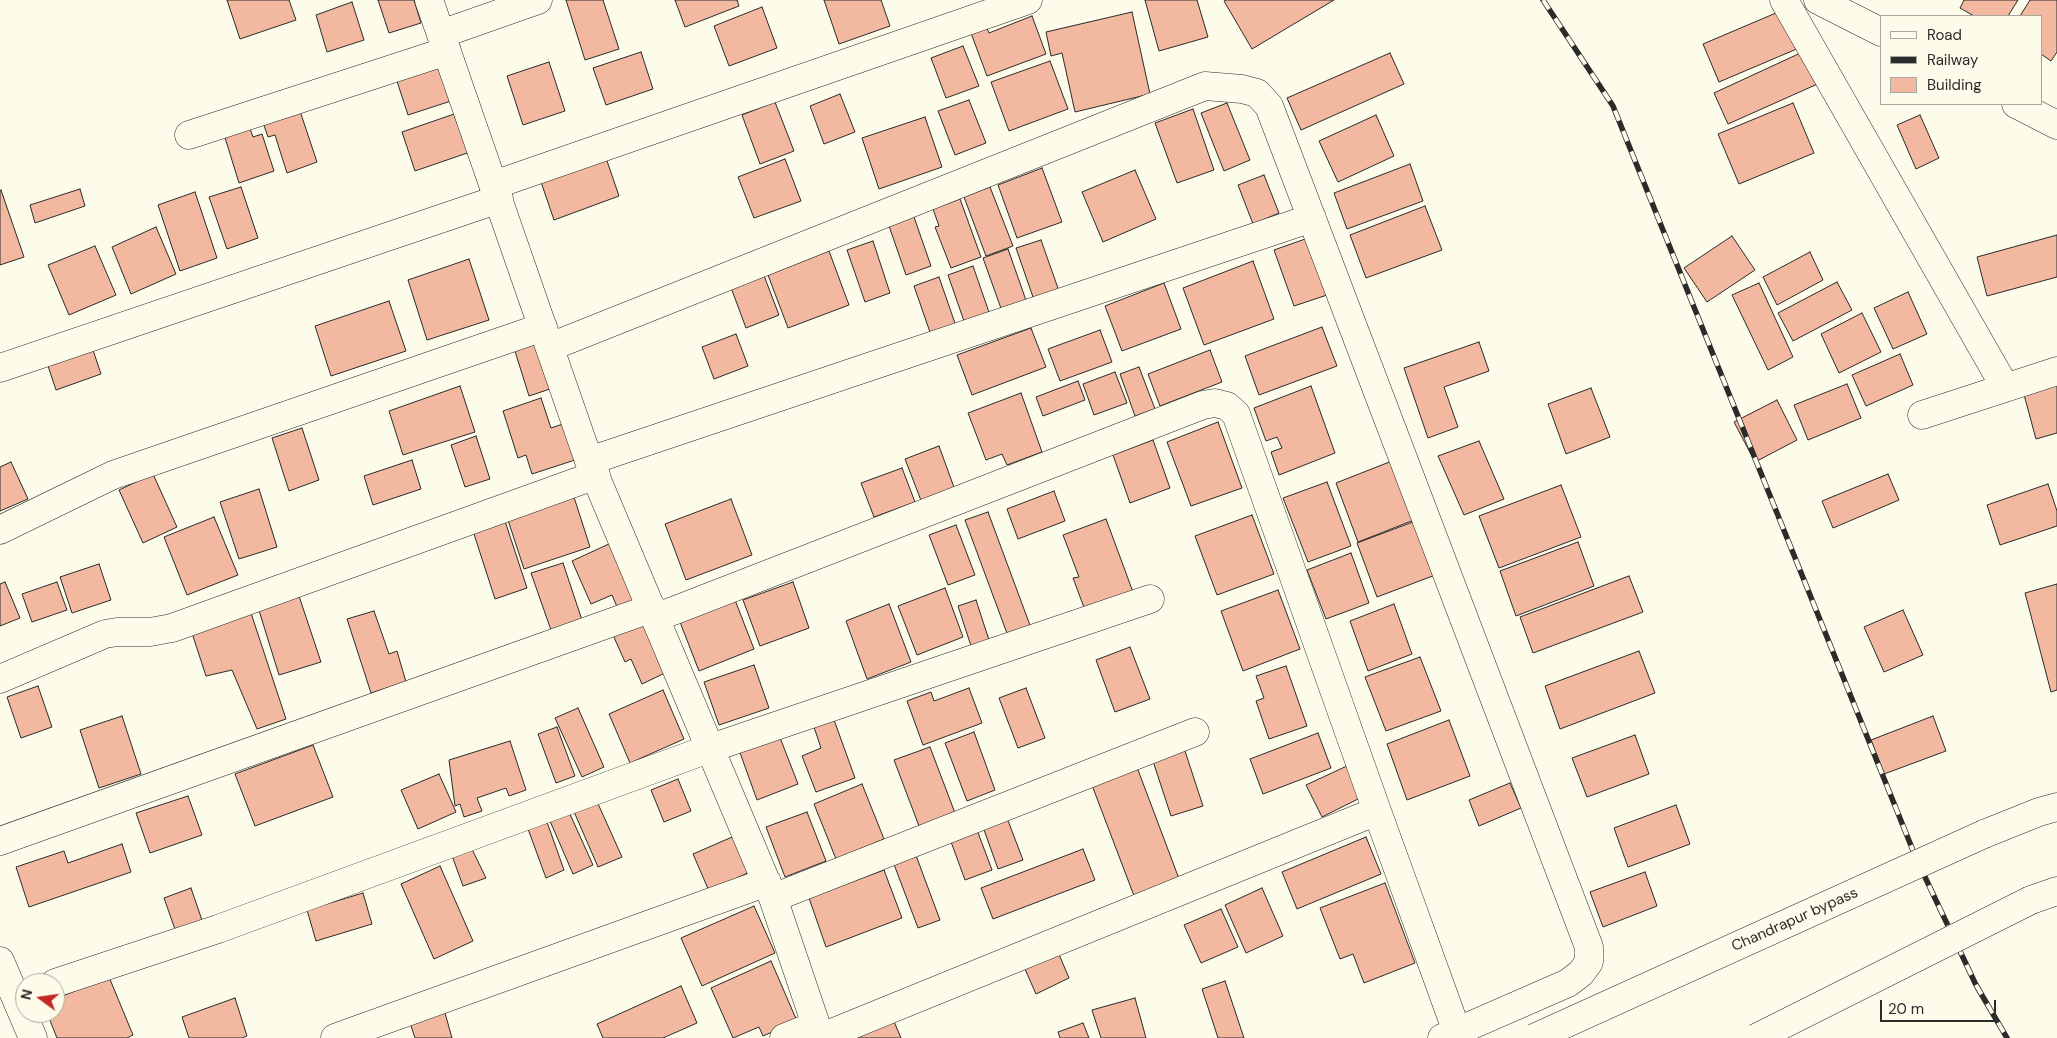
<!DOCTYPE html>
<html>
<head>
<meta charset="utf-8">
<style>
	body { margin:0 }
	#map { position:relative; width:2057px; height:1038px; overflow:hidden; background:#fdfbea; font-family:"DM Sans",sans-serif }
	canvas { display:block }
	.legend { position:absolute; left:1880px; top:15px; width:162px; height:90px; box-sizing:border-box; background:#fdfbea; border:1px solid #a9a89e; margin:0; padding:6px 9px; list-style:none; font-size:15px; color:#2b2b2b }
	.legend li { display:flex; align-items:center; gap:10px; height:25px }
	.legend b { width:25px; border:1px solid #a9a89e }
	.north { position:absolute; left:15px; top:973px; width:50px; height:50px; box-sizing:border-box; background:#fdfbea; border:1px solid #a9a89e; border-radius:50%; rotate:284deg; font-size:14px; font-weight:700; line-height:20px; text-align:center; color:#2b2b2b }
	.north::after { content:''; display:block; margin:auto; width:18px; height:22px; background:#c62828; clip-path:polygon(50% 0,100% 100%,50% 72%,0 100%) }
	.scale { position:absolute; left:1880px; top:1000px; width:116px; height:22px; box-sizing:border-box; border:2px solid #2b2b2b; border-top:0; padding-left:6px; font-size:15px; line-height:18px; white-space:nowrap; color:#2b2b2b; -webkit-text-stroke:4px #fdfbea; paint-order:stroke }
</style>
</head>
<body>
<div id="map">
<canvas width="2057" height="1038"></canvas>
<ul class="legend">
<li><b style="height:6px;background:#fdfbea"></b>Road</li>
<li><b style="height:6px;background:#2b2b2b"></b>Railway</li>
<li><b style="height:14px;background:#f2b8a0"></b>Building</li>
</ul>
<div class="north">N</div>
<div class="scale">20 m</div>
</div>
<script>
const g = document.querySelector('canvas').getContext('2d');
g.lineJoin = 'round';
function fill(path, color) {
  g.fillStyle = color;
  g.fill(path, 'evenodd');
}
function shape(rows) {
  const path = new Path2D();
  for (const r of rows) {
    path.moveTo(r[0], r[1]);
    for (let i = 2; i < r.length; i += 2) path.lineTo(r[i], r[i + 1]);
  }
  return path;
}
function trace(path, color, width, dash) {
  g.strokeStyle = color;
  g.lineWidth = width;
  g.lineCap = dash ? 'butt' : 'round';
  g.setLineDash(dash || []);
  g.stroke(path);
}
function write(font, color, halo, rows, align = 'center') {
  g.font = font + ' "DM Sans",sans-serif';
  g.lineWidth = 4;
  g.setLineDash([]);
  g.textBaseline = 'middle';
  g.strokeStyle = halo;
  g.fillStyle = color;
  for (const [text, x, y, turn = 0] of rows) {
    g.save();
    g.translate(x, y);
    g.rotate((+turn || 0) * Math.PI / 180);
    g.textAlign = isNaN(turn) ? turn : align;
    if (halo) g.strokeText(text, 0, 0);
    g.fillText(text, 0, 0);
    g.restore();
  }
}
const building = shape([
	[227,0,289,0,296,20,240,39,227,0],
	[378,0,414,0,421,23,389,33,378,0],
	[566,0,603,0,619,49,585,60,566,0],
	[675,0,737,0,739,6,685,27,675,0],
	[824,0,881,0,890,26,839,44,824,0],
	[1145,0,1197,0,1208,37,1159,51,1145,0],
	[1226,0,1334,0,1252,49,1224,1,1226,0],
	[1964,0,2018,0,2008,16,1974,16,1960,8,1964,0],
	[2030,0,2057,0,2057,52,2051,61,2041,54,2041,16,2020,16,2030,0],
	[352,2,364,40,327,52,316,15,352,2],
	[762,7,777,48,729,66,714,26,762,7],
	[1783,10,1799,48,1719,82,1703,44,1783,10],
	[1132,12,1150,94,1075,112,1062,53,1051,56,1046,32,1132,12],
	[1032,16,1046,54,987,76,968,25,983,19,989,33,1032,16],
	[963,46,979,86,946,98,931,58,963,46],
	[1807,50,1822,82,1728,124,1714,93,1807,50],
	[641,52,653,89,606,105,593,68,641,52],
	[1390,53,1404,84,1301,130,1287,98,1390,53],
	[437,58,451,101,408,115,394,72,437,58],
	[1050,61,1068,109,1009,131,991,82,1050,61],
	[549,62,565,111,523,125,507,76,549,62],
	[840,94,855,132,824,144,810,106,840,94],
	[969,100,986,143,955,155,938,111,969,100],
	[775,102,794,151,760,164,742,115,775,102],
	[1227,103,1250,160,1224,171,1201,113,1227,103],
	[1793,103,1814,153,1739,184,1718,134,1793,103],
	[298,105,317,162,287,173,275,135,268,137,261,117,298,105],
	[1193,109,1214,170,1177,183,1155,123,1193,109],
	[460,112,473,151,415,171,402,132,460,112],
	[1376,115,1394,156,1338,182,1319,141,1376,115],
	[1920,115,1939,158,1916,169,1897,125,1920,115],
	[925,117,942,167,879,189,862,138,925,117],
	[248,123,253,137,262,134,274,171,239,183,223,131,248,123],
	[605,155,619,196,554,220,540,179,605,155],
	[785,159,801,201,754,218,738,177,785,159],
	[1410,164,1423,201,1347,229,1334,193,1410,164],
	[1042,168,1062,222,1017,238,998,185,1042,168],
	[1135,170,1156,219,1103,242,1082,192,1135,170],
	[1264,175,1279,213,1253,224,1238,185,1264,175],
	[241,187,258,238,227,249,209,197,241,187],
	[990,187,1013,246,986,256,964,197,990,187],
	[80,189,85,206,35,223,30,205,80,189],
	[1,190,24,257,0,265,0,191,1,190],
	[195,192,217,258,180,271,158,205,195,192],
	[960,199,981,257,951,268,935,227,939,226,933,209,960,199],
	[1425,206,1442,250,1366,278,1350,235,1425,206],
	[913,214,931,266,906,275,888,223,913,214],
	[156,227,176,274,131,294,112,247,156,227],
	[2057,235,2057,277,1987,296,1977,257,2057,235],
	[1732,236,1755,270,1707,302,1684,268,1732,236],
	[1308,238,1327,295,1294,306,1274,250,1308,238],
	[1041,240,1059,291,1034,300,1016,248,1041,240],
	[873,241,890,293,865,302,847,250,873,241],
	[95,246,116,295,69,315,48,265,95,246],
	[1008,249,1028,306,1003,314,983,258,1008,249],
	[829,251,849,305,788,328,768,275,829,251],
	[1810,252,1823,280,1777,305,1763,277,1810,252],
	[469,259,489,320,427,340,408,280,469,259],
	[1253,261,1274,319,1204,345,1183,288,1253,261],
	[973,266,991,318,966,327,948,275,973,266],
	[763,273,779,315,746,328,730,285,763,273],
	[939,277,957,329,932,338,914,286,939,277],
	[1837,282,1852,310,1793,341,1778,313,1837,282],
	[1164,283,1181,329,1122,351,1105,306,1164,283],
	[1759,283,1793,357,1768,370,1732,295,1759,283],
	[1908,292,1927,334,1893,349,1874,308,1908,292],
	[389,301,406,351,331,376,315,326,389,301],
	[1862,313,1881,352,1839,373,1821,334,1862,313],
	[1322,327,1337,366,1259,395,1245,356,1322,327],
	[1031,328,1046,367,972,395,957,355,1031,328],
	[1100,330,1112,362,1060,381,1048,349,1100,330],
	[736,334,748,366,714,379,702,347,736,334],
	[543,338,559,386,529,396,514,348,543,338],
	[90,341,101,374,56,390,45,357,90,341],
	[1479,342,1489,371,1444,387,1458,427,1428,438,1404,368,1479,342],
	[1210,350,1222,382,1160,406,1148,374,1210,350],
	[1900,354,1913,385,1866,406,1852,375,1900,354],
	[1139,367,1155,409,1135,416,1120,374,1139,367],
	[1115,372,1127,403,1094,415,1083,384,1115,372],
	[1078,381,1085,400,1043,416,1036,397,1078,381],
	[2057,382,2057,433,2036,439,2023,391,2057,382],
	[1847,384,1861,418,1808,440,1794,405,1847,384],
	[460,386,475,432,403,455,389,411,460,386],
	[1311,386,1335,453,1279,475,1271,452,1282,448,1277,437,1266,441,1254,408,1311,386],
	[1591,388,1610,437,1566,454,1548,404,1591,388],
	[1021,393,1042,452,1007,465,1002,454,986,460,968,413,1021,393],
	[541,398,551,428,566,423,578,459,532,474,526,455,518,458,503,411,541,398],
	[1777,400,1797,440,1755,462,1734,422,1777,400],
	[1218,422,1242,488,1191,506,1167,442,1218,422],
	[302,428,319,480,289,491,272,438,302,428],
	[476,436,490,479,465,487,451,445,476,436],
	[1153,440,1170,488,1130,503,1113,455,1153,440],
	[1479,441,1504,499,1464,515,1438,456,1479,441],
	[939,446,955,490,922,503,905,459,939,446],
	[1397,459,1419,518,1358,542,1336,483,1397,459],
	[412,460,421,489,373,505,364,476,412,460],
	[11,462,28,499,0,511,0,467,11,462],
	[902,468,915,502,874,517,861,483,902,468],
	[153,474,177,527,143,543,119,490,153,474],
	[1888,474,1899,500,1833,528,1822,501,1888,474],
	[1327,482,1351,546,1308,562,1283,498,1327,482],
	[2048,484,2057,511,2057,526,2000,545,1987,505,2048,484],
	[1561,485,1581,537,1499,568,1479,516,1561,485],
	[259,489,277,547,239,559,220,502,259,489],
	[1054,491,1065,521,1018,539,1007,509,1054,491],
	[573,494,590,547,524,569,507,517,573,494],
	[731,499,752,555,686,580,665,524,731,499],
	[988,512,1031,628,1008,636,965,520,988,512],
	[1252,515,1274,574,1217,595,1195,536,1252,515],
	[214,517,238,575,187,595,164,537,214,517],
	[504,518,527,588,495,599,472,528,504,518],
	[1106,519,1133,592,1085,610,1073,578,1079,577,1063,535,1106,519],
	[1418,520,1438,574,1377,597,1357,543,1418,520],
	[956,525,975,575,948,585,929,535,956,525],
	[1578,542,1594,586,1516,616,1500,571,1578,542],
	[611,543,636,600,618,609,612,595,591,604,572,561,611,543],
	[1351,553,1369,603,1326,619,1307,570,1351,553],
	[563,563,583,623,552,633,531,573,563,563],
	[99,564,111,600,72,613,60,577,99,564],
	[1629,576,1643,612,1533,653,1520,617,1629,576],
	[5,582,20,618,0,626,0,584,5,582],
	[57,582,67,610,32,622,22,594,57,582],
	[793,582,809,628,760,646,743,600,793,582],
	[2057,584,2057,690,2051,692,2025,593,2057,584],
	[945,588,963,637,917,655,898,606,945,588],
	[297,590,321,662,279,675,257,604,297,590],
	[1278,590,1300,649,1243,671,1221,611,1278,590],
	[735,600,754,649,699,671,680,622,735,600],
	[976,600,989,640,971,646,958,606,976,600],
	[248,604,286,719,257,729,232,670,206,676,189,624,248,604],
	[889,604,911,662,867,679,846,621,889,604],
	[1394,604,1412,654,1368,671,1350,621,1394,604],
	[1903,610,1923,655,1884,672,1864,627,1903,610],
	[374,611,389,654,397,651,406,682,371,693,347,619,374,611],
	[645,621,667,672,642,684,631,659,625,662,613,635,645,621],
	[1130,647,1150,699,1115,712,1096,660,1130,647],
	[1639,651,1655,693,1560,729,1545,686,1639,651],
	[1420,657,1441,711,1386,731,1365,677,1420,657],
	[754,665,769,708,719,725,704,682,754,665],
	[1286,666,1307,726,1269,739,1256,701,1264,698,1256,676,1286,666],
	[38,686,52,727,21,738,7,697,38,686],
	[969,688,982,723,923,745,907,701,931,692,934,701,969,688],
	[1026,688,1045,738,1018,748,999,698,1026,688],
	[663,690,684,739,630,763,609,714,663,690],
	[578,708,604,767,582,777,555,718,578,708],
	[122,716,141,774,99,788,80,730,122,716],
	[1933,716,1946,751,1884,774,1871,740,1933,716],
	[833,717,855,778,816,792,802,756,821,748,813,724,833,717],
	[1449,720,1470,776,1407,800,1387,744,1449,720],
	[557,727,575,776,556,783,538,734,557,727],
	[974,732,995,790,967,801,945,743,974,732],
	[1318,733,1331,768,1263,794,1250,759,1318,733],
	[779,735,798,784,757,800,739,750,779,735],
	[1635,735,1649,774,1587,797,1572,758,1635,735],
	[510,741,526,790,509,796,506,788,477,798,482,811,464,817,460,804,455,806,449,760,510,741],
	[313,745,333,797,255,826,235,774,313,745],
	[1183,745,1203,806,1171,816,1151,755,1183,745],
	[930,747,955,813,919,826,894,760,930,747],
	[1135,762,1181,884,1136,901,1090,780,1135,762],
	[1349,765,1364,796,1322,817,1306,785,1349,765],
	[439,774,456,812,418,829,401,790,439,774],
	[678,779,691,811,664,822,651,790,678,779],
	[1510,783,1521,808,1479,826,1469,800,1510,783],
	[862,784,884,839,836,859,814,804,862,784],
	[188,796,202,835,150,853,136,813,188,796],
	[595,797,622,857,598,867,572,807,595,797],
	[1676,805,1690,844,1628,867,1614,828,1676,805],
	[569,812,593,865,573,874,550,821,569,812],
	[807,812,826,861,785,877,766,827,807,812],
	[1007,818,1023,860,998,869,983,827,1007,818],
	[547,822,564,870,546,878,528,829,547,822],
	[977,830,992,870,965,880,950,839,977,830],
	[739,834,754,870,709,891,693,854,739,834],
	[1366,837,1381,874,1297,909,1282,872,1366,837],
	[469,843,486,878,463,886,450,850,469,843],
	[122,844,131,872,29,907,16,867,64,851,68,863,122,844],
	[1083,849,1095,880,993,919,981,888,1083,849],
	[914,850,940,920,918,928,892,859,914,850],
	[440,866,473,941,434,959,401,884,440,866],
	[884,870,902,918,826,947,809,898,884,870],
	[1645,872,1657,906,1603,927,1590,892,1645,872],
	[1385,883,1415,963,1364,983,1353,954,1340,959,1320,908,1385,883],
	[191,888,204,926,177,935,164,898,191,888],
	[1262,888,1283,936,1246,953,1225,905,1262,888],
	[363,893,372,924,316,941,307,910,363,893],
	[754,906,775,953,702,986,681,938,754,906],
	[1221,909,1238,947,1201,963,1184,925,1221,909],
	[1055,945,1069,978,1036,994,1021,960,1055,945],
	[771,961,797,1021,763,1036,759,1027,733,1038,711,988,771,961],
	[109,977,133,1035,127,1038,57,1038,47,1013,55,1013,55,999,109,977],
	[1225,981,1244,1038,1218,1038,1202,989,1225,981],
	[681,986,697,1023,663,1038,603,1038,597,1024,681,986],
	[235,998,247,1036,242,1038,189,1038,182,1017,235,998],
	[1135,998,1146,1038,1101,1038,1092,1010,1135,998],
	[445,1013,452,1038,415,1038,410,1023,445,1013],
	[892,1017,901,1038,845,1038,892,1017],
	[1083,1023,1089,1038,1060,1038,1058,1032,1083,1023]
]);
fill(building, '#f2b8a0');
trace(building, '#2b2b2b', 1);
const street = shape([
	[429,0,589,461,773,898,816,1025,823,1038],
	[1784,0,2005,387],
	[1818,0,1881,32],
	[441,34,538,0],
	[2016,104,2057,125],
	[189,135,447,51],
	[494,185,1028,0],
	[550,347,1205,86,1242,89,1257,93,1269,106,1589,947,1589,962,1581,973,1568,983,1442,1038],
	[0,368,499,199],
	[1922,415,2057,371],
	[589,461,1312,218],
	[0,530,113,475,543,327],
	[655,618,1203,405,1215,403,1227,406,1236,414,1377,811,1457,1032],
	[0,679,105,634,117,632,150,632,172,628,596,475],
	[0,841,652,608],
	[773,898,1195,732],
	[0,961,33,1038],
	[55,983,218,929,711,748,1150,599],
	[822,1037,1377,811],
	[335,1038,767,882],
	[784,1038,816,1025]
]);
const highway = shape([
	[1984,834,2039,812,2057,807],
	[2031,900,2057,891]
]);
trace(street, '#2b2b2b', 29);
trace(highway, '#2b2b2b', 29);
trace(street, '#fdfbea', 28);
trace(highway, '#fdfbea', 28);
const rail = shape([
	[1543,0,1613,106,1916,858,1976,985,2007,1038]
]);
trace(rail, '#2b2b2b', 5.5);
trace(rail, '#fdfbea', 4, [11]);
const highwayBridge = shape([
	[1534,1038,1984,834],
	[1756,1038,2031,900]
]);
trace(highwayBridge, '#2b2b2b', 29, []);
trace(highwayBridge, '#fdfbea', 28);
write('15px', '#2b2b2b', '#fdfbea', [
	["Chandrapur bypass",1795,920,-24]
]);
</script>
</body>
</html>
